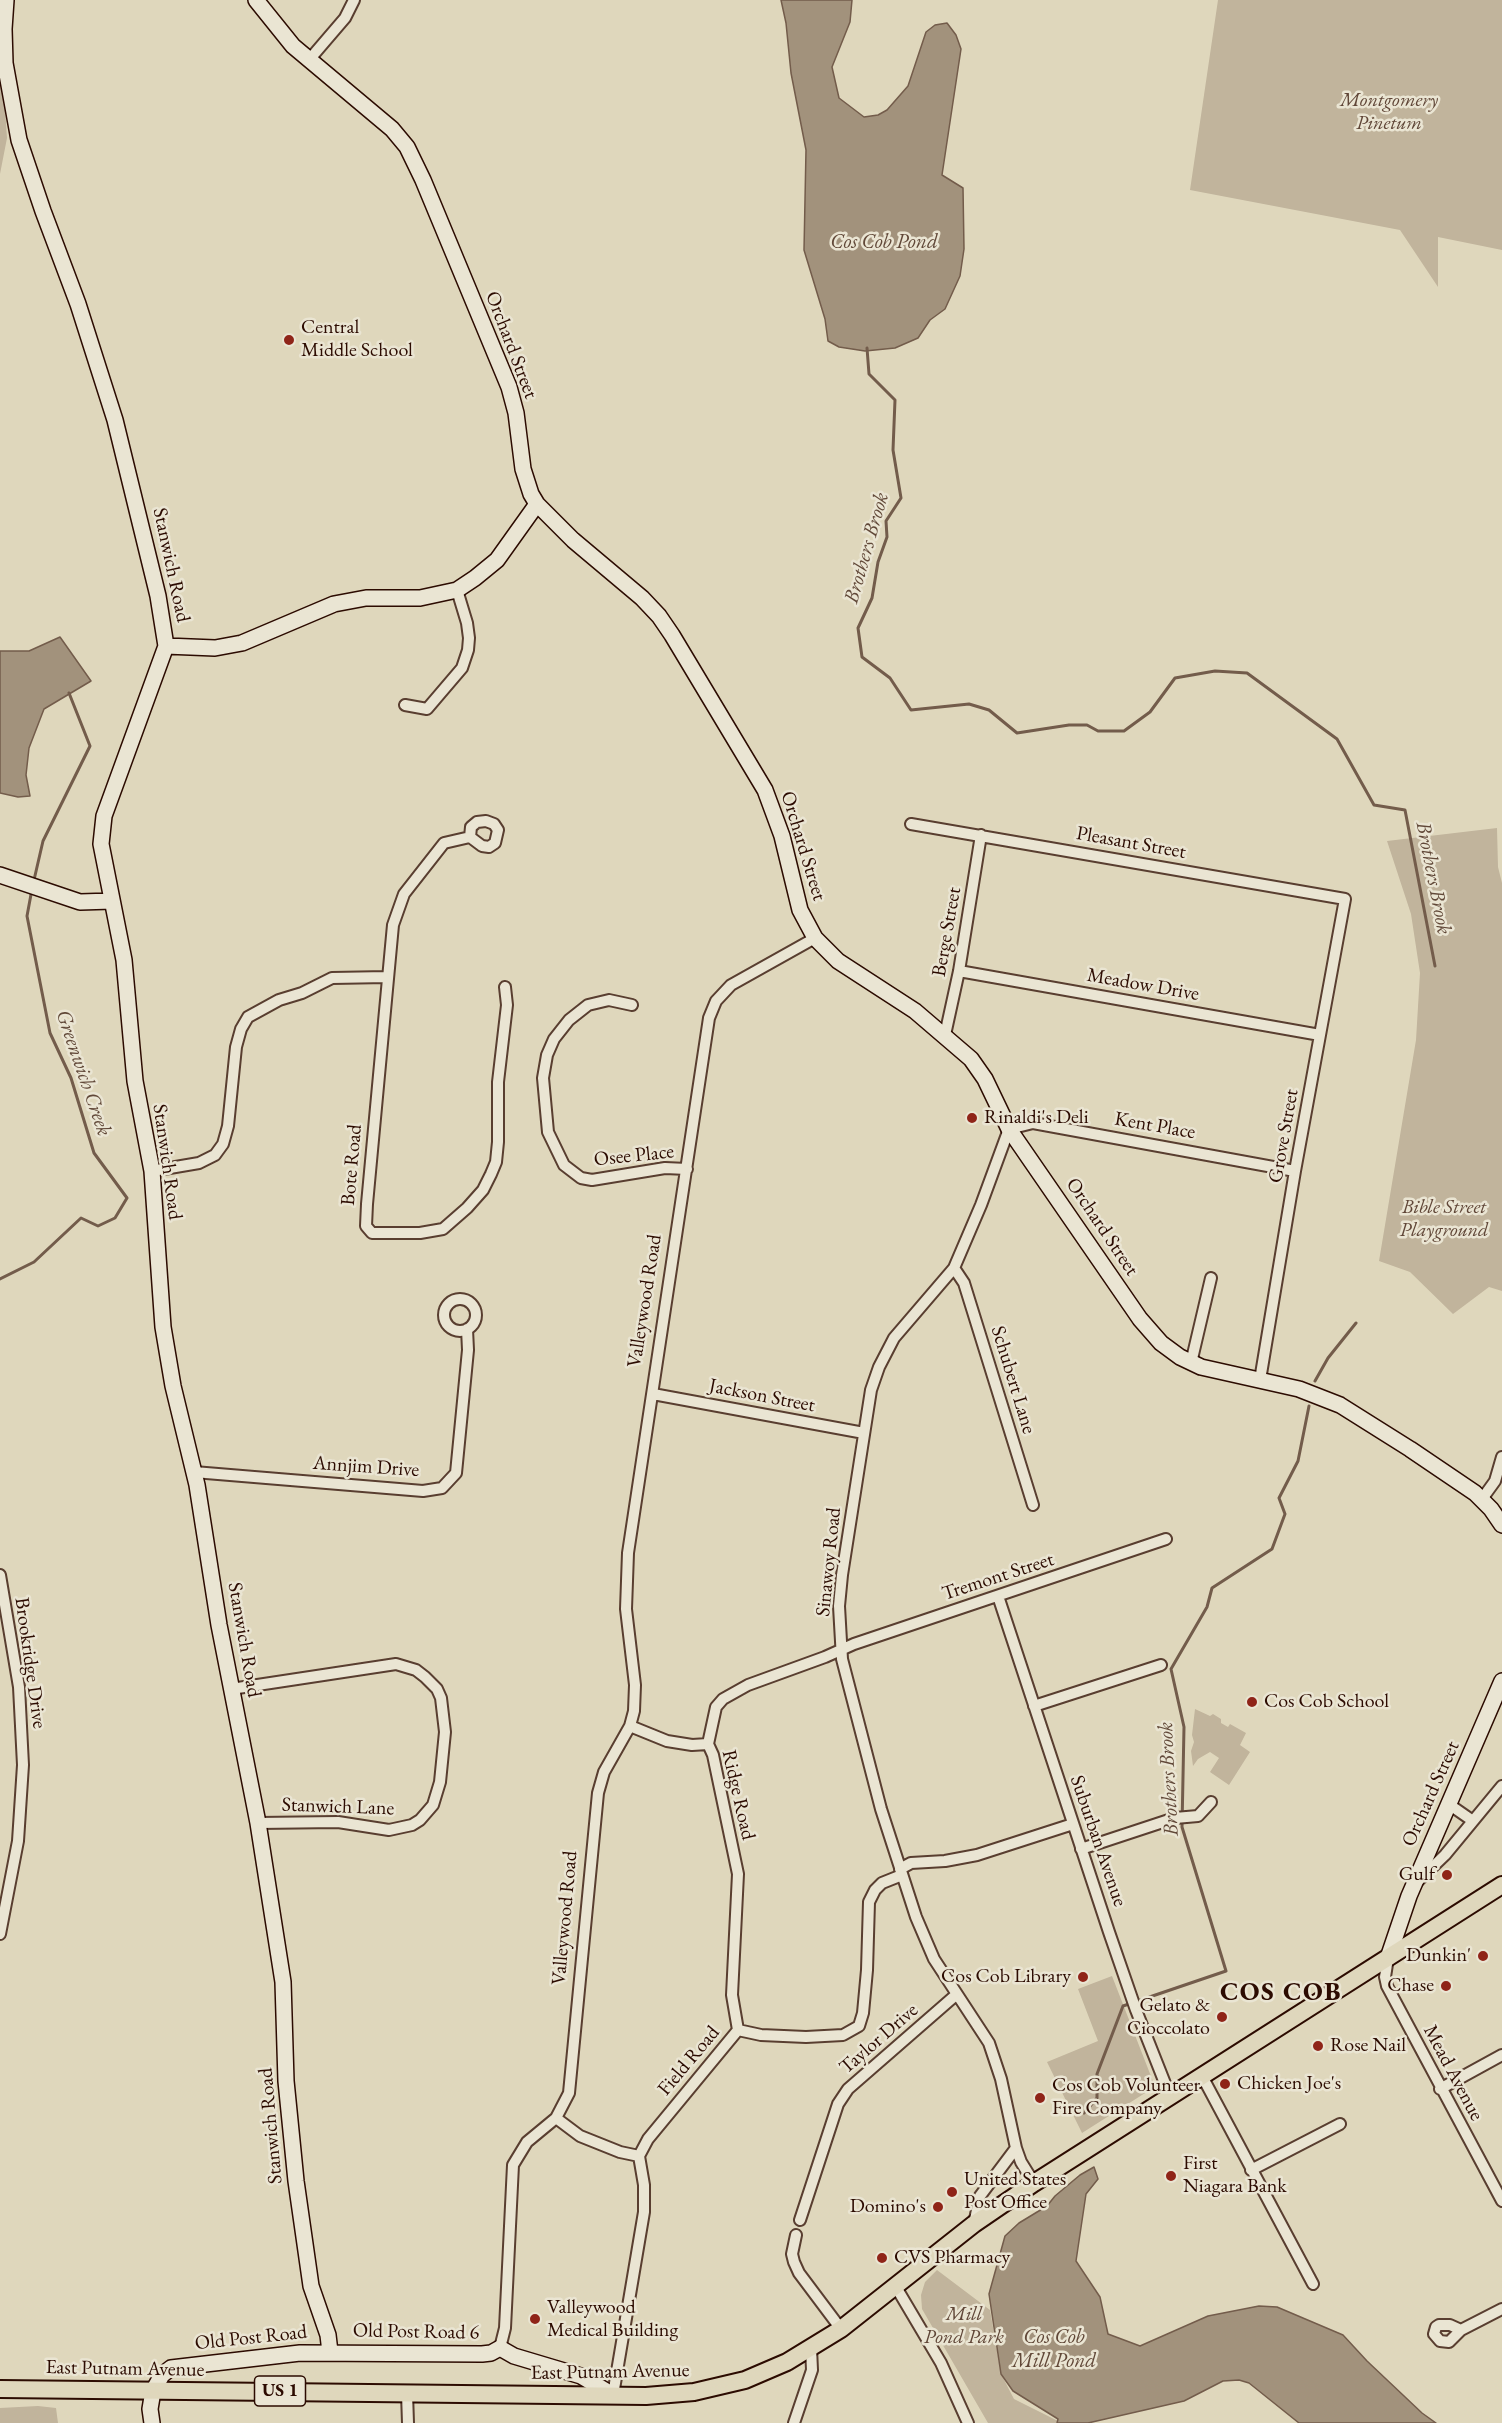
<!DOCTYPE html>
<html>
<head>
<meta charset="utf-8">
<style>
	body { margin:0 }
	canvas { display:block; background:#dfd7bc }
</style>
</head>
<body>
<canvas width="1502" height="2423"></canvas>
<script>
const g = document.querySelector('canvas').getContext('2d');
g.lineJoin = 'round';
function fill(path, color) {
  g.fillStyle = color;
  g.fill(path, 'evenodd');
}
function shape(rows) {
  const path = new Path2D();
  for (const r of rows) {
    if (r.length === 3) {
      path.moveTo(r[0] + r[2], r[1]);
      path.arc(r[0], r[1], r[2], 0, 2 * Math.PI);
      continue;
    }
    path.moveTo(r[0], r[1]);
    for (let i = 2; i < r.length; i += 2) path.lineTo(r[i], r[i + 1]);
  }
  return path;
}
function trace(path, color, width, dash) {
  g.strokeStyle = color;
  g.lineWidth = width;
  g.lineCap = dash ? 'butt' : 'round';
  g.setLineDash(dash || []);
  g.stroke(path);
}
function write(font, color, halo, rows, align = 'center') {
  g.font = font + ' "EB Garamond",serif';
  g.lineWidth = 5;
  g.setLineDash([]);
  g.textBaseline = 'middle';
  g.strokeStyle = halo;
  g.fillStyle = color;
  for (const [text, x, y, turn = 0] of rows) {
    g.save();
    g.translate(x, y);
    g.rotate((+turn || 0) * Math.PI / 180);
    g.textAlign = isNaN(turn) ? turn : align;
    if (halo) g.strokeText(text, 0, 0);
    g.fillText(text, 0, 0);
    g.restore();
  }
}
fill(shape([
	[1218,0,1502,0,1502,250,1438,237,1438,287,1400,230,1190,190],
	[0,33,7,138,0,174],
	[1497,828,1498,867,1502,883,1502,1291,1489,1287,1453,1314,1410,1272,1379,1261,1416,1040,1420,973,1411,914,1387,841],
	[1195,1709,1210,1716,1213,1714,1221,1719,1221,1723,1228,1727,1230,1724,1246,1733,1240,1745,1250,1752,1229,1785,1210,1772,1219,1758,1210,1752,1198,1759,1193,1766,1191,1751,1194,1742,1192,1735],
	[1112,1976,1154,2084,1153,2088,1082,2133,1047,2062,1098,2041,1078,1989],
	[937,2270,990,2310,1001,2374,1014,2399,1062,2423,988,2423,922,2309,921,2295,925,2282],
	[38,2406,56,2408,58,2423,0,2423,0,2408]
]), '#c1b49c');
const water = shape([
	[781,0,852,0,850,22,832,67,839,98,864,117,878,115,887,110,908,86,926,32,935,25,947,23,956,35,961,49,942,175,963,188,964,249,960,276,945,309,930,320,918,338,895,348,865,351,839,347,828,341,825,319,804,250,806,150,791,73,786,23,781,0],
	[60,637,91,681,44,709,29,748,26,775,30,796,18,797,0,793,0,651,29,651,60,637],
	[1094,2167,1098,2179,1086,2194,1076,2261,1100,2297,1108,2334,1140,2346,1208,2316,1259,2306,1277,2307,1343,2335,1367,2361,1422,2413,1436,2423,1299,2423,1249,2383,1239,2380,1223,2381,1184,2401,1088,2423,1057,2423,1058,2419,1013,2391,1001,2374,989,2294,1005,2236,1019,2223,1047,2206,1055,2196,1080,2175,1094,2167]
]);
fill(water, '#a2927c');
trace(water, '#735c4b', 1.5);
trace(shape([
	[867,348,869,374,895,400,893,450,901,498,886,521,887,537,878,562,872,598,858,628,862,657,890,678,911,710,969,704,989,710,1017,733,1069,725,1087,725,1098,731,1124,731,1150,712,1175,678,1215,671,1247,673,1337,739,1374,805,1405,810,1435,966],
	[34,880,43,841,90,746,69,693],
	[0,1279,34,1262,81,1218,98,1226,115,1218,127,1198,94,1153,71,1078,50,1033,27,916,32,889],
	[1315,1381,1328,1358,1356,1323],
	[1084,2113,1097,2098,1097,2074,1123,2006,1226,1971,1182,1827,1184,1727,1171,1669,1207,1607,1212,1588,1272,1549,1285,1514,1279,1498,1298,1461,1309,1406]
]), '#735c4b', 3);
const street = shape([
	[309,60,345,18,354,0],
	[405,705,427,709,462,668,468,650,469,638,467,623,457,590],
	[911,824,1345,899,1295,1171,1260,1380],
	[470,837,482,846,489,847,495,843,498,830,494,824,486,821,477,822,471,827,470,837,444,843,404,894,393,925,367,1204,366,1226,372,1233,420,1233,443,1229,467,1208,483,1190,491,1174,496,1162,498,1142,498,1082,507,1005,505,987],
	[959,971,1320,1035],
	[632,1005,609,1000,588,1005,569,1020,554,1039,547,1055,543,1078,548,1132,564,1165,581,1178,592,1180,665,1168,687,1169],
	[945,1035,959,971,981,835],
	[152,1171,199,1163,215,1155,223,1144,228,1126,236,1047,241,1029,248,1017,279,1000,302,993,332,978,387,977],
	[954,1268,964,1283,1033,1505],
	[460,1315,16],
	[1191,1363,1211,1278],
	[653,1394,864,1433],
	[194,1472,423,1491,442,1488,456,1473,468,1350,467,1329],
	[1482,1499,1495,1481,1502,1457],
	[0,1575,19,1687,23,1765,18,1841,0,1934],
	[998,1596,1109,1932,1136,2010,1170,2096],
	[231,1689,396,1664,416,1670,425,1677,437,1689,441,1698,445,1732,440,1782,433,1805,420,1820,412,1825,389,1830,338,1822,258,1823],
	[1034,1706,1161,1665],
	[630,1726,667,1741,692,1745,708,1744],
	[1450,1805,1473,1821],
	[1081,1849,1175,1818,1198,1816,1211,1802],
	[900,1869,911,1863,945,1861,977,1855,1073,1824],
	[1418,1881,1445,1855,1502,1786],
	[1388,1958,1385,1977,1387,1986,1502,2201],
	[738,2030,732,1995,738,1874,713,1755,708,1744,716,1707,723,1699,748,1685,825,1657,854,1644,1166,1539],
	[1202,2076,1313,2284],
	[1440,2089,1502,2055],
	[556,2118,580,2136,620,2152,639,2156],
	[1251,2170,1340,2124],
	[1034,2183,1021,2162,1016,2148,1001,2079,989,2043,934,1959,916,1917,881,1809,842,1659,839,1606,842,1575,871,1390,879,1367,894,1338,954,1268,981,1205,1009,1129,1033,1123,1295,1171],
	[800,2220,838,2104,848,2089,957,1994],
	[974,2224,980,2196,1016,2148],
	[796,2235,792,2254,794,2262,799,2273,841,2329],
	[896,2287,941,2363,968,2423],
	[1461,2330,1450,2325,1439,2325,1436,2327,1434,2334,1440,2341,1449,2342,1461,2330,1502,2309],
	[500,2348,505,2328,513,2165,527,2142,556,2118,569,2093,598,1793,604,1772,630,1726,634,1711,635,1685,626,1609,628,1553,709,1018,716,1001,731,985,815,938],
	[407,2393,408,2423],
	[613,2395,644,2212,644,2185,639,2156,648,2139,738,2030,761,2035,806,2037,843,2035,859,2026,863,2013,867,1970,869,1902,875,1890,882,1883,902,1875],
	[794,2423,812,2370,811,2348]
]);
const secondary = shape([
	[6,0,4,29,5,63,19,140,43,211,78,304,115,420,158,596,166,646,104,816,101,844,124,960,135,1081,152,1171,163,1327,173,1386,197,1485,219,1625,258,1823,283,1982,286,2081,296,2181,311,2286,328,2335,330,2352],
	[256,0,293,46,392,129,407,147,423,180,509,387,516,413,523,469,531,494,537,504,573,540,642,598,659,616,672,635,765,790,782,836,800,910,815,938,838,961,915,1011,971,1059,985,1079,1009,1129,1140,1319,1161,1343,1180,1357,1201,1367,1299,1389,1340,1405,1410,1449,1475,1493,1491,1509,1502,1525],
	[166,646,215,648,242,643,334,604,366,598,420,598,457,590,475,578,497,560,537,504],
	[0,875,80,902,112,901],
	[1388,1958,1409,1896,1502,1681],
	[152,2423,150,2409,153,2391,162,2375,171,2368,300,2353,482,2354,491,2353,500,2348,514,2356,581,2376,613,2395]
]);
const primary = shape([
	[0,2389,646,2396,694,2392,745,2380,787,2362,841,2329,974,2224,1034,2183,1502,1885]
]);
trace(street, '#593e30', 14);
trace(secondary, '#2c0b01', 18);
trace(primary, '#2c0b01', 20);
trace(street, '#eae5d3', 10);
trace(secondary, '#eae5d3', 15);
trace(primary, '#dfd7bc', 16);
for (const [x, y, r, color] of [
	[289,340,6,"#8f2418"],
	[972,1118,6,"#8f2418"],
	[1252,1702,6,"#8f2418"],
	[1447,1875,6,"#8f2418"],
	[1483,1956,6,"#8f2418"],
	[1083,1977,6,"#8f2418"],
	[1446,1986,6,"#8f2418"],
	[1222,2017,6,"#8f2418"],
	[1318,2046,6,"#8f2418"],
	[1225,2084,6,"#8f2418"],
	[1040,2098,6,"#8f2418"],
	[1171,2176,6,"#8f2418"],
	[952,2192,6,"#8f2418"],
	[938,2207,6,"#8f2418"],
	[882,2258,6,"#8f2418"],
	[535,2319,6,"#8f2418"]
]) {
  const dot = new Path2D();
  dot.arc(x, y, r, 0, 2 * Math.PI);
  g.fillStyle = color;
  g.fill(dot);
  trace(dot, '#eae5d3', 2);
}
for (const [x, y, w] of [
	[280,2391,51]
]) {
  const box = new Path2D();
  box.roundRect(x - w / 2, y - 15, w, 30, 4.5);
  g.fillStyle = '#eae5d3';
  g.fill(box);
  trace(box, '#2c0b01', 1.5);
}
write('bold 18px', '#2c0b01', null, [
	["US 1",280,2391]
]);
write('italic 20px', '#604637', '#eae5d3', [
	["Montgomery",1389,101],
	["Pinetum",1389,124],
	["Bible Street",1444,1208],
	["Playground",1444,1231],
	["Mill",964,2315],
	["Pond Park",964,2338]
]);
write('20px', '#2c0b01', '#eae5d3', [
	["Central",301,328],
	["Middle School",301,351],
	["Rinaldi's Deli",984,1118],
	["Cos Cob School",1264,1702],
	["Gulf",1435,1875,"right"],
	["Dunkin'",1471,1956,"right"],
	["Cos Cob Library",1071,1977,"right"],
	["Chase",1434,1986,"right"],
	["Gelato &",1210,2006,"right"],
	["Cioccolato",1210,2029,"right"],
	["Rose Nail",1330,2046],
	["Chicken Joe's",1237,2084],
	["Cos Cob Volunteer",1052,2086],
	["Fire Company",1052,2109],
	["First",1183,2164],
	["Niagara Bank",1183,2187],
	["United States",964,2180],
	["Post Office",964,2203],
	["Domino's",926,2207,"right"],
	["CVS Pharmacy",894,2258],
	["Valleywood",547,2308],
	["Medical Building",547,2331]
], 'left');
write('20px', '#2c0b01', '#eae5d3', [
	["Orchard Street",511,345,69],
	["Stanwich Road",171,565,78],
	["Pleasant Street",1131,843,10],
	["Orchard Street",803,846,73],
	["Berge Street",947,932,-80],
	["Meadow Drive",1143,985,10],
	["Kent Place",1155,1126,10],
	["Grove Street",1284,1136,-80],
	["Osee Place",634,1156,-6],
	["Stanwich Road",167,1162,82],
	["Bote Road",352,1165,-85],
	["Orchard Street",1102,1227,56],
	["Valleywood Road",645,1301,-81],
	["Schubert Lane",1013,1380,73],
	["Jackson Street",762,1396,11],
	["Annjim Drive",366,1467,4],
	["Sinawoy Road",829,1562,-84],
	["Tremont Street",998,1577,-18],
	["Stanwich Road",244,1640,80],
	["Brookridge Drive",30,1663,82],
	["Orchard Street",1431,1794,-66],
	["Ridge Road",738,1795,77],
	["Stanwich Lane",338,1807,2],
	["Suburban Avenue",1098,1841,71],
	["Valleywood Road",565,1918,-85],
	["Taylor Drive",879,2039,-41],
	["Field Road",689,2061,-50],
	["Mead Avenue",1453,2073,62],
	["Stanwich Road",271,2126,-95],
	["Old Post Road 6",416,2332,1],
	["Old Post Road",251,2338,-6],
	["East Putnam Avenue",125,2369,1],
	["East Putnam Avenue",610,2372,-1]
]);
write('italic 21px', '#614838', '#eae5d3', [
	["Cos Cob Pond",884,242],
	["Brothers Brook",867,548,-74],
	["Brothers Brook",1433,878,79],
	["Greenwich Creek",83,1073,71],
	["Brothers Brook",1169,1779,-93],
	["Cos Cob",1054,2337],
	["Mill Pond",1054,2361]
]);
g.letterSpacing = '1.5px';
write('bold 26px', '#2c0b01', '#eae5d3', [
	["COS COB",1281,1993]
]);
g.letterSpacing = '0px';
</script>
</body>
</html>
